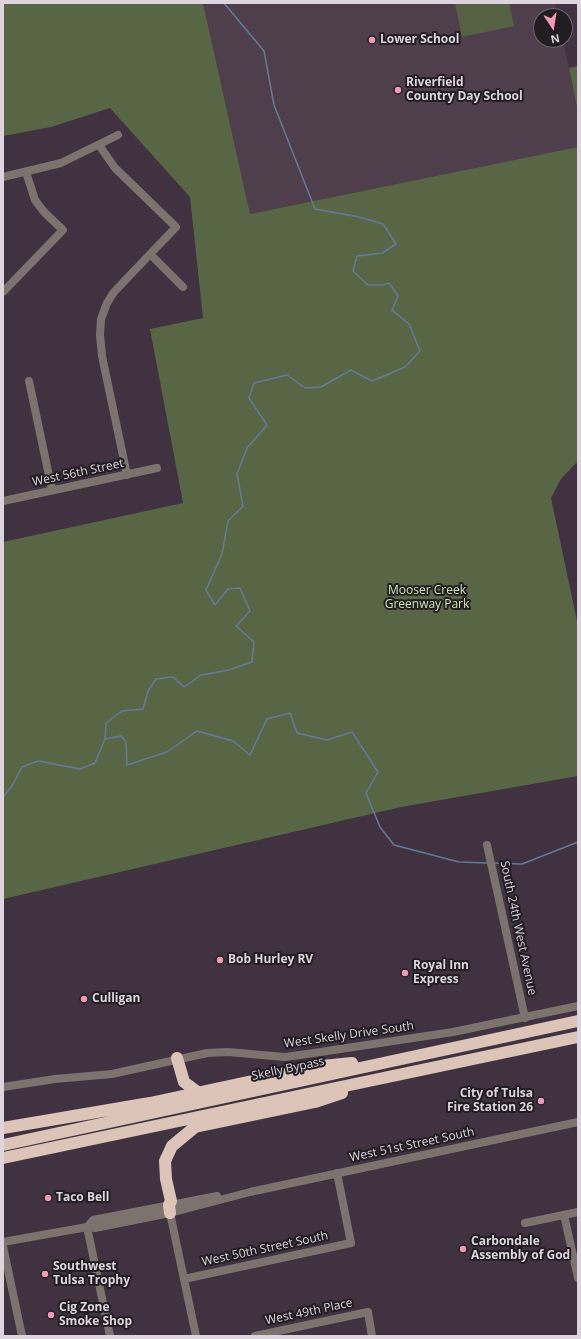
<!DOCTYPE html>
<html>
<head>
<meta charset="utf-8">
<style>
	body { margin:0 }
	#map { position:relative; width:581px; height:1339px; overflow:hidden; background:#403241; font-family:"Open Sans",sans-serif }
	canvas { display:block }
	.frame { position:absolute; inset:0; border:4px solid #ddd4de; pointer-events:none }
	.north { position:absolute; left:533px; top:8px; width:40px; height:40px; box-sizing:border-box; background:#221c23; border:1px solid #6d666e; border-radius:50%; rotate:168deg; font-size:11px; font-weight:700; line-height:16px; text-align:center; color:#ddd4de }
	.north::after { content:''; display:block; margin:auto; width:14px; height:18px; background:#f09ab5; clip-path:polygon(50% 0,100% 100%,50% 72%,0 100%) }
</style>
</head>
<body>
<div id="map">
<canvas width="581" height="1339"></canvas>
<div class="frame"></div>
<div class="north">N</div>
</div>
<script>
const g = document.querySelector('canvas').getContext('2d');
g.lineJoin = 'round';
function fill(path, color) {
  g.fillStyle = color;
  g.fill(path, 'evenodd');
}
function shape(rows) {
  const path = new Path2D();
  for (const r of rows) {
    path.moveTo(r[0], r[1]);
    for (let i = 2; i < r.length; i += 2) path.lineTo(r[i], r[i + 1]);
  }
  return path;
}
function trace(path, color, width, dash) {
  g.strokeStyle = color;
  g.lineWidth = width;
  g.lineCap = dash ? 'butt' : 'round';
  g.setLineDash(dash || []);
  g.stroke(path);
}
function write(font, color, halo, rows, align = 'center') {
  g.font = font + ' "Open Sans",sans-serif';
  g.lineWidth = 4;
  g.setLineDash([]);
  g.textBaseline = 'middle';
  g.strokeStyle = halo;
  g.fillStyle = color;
  for (const [text, x, y, turn = 0] of rows) {
    g.save();
    g.translate(x, y);
    g.rotate((+turn || 0) * Math.PI / 180);
    g.textAlign = isNaN(turn) ? turn : align;
    if (halo) g.strokeText(text, 0, 0);
    g.fillText(text, 0, 0);
    g.restore();
  }
}
fill(shape([
	[203,3,555,3,558,16,541,16,541,40,563,40,578,112,578,147,250,214]
]), '#4f3f4c');
fill(shape([
	[455,3,509,3,514,26,462,37]
]), '#566143');
fill(shape([
	[3,3,203,3,250,214,578,147,578,461,561,479,551,498,578,626,578,776,401,807,3,899,3,542,183,503,150,329,203,318,190,197,110,108,51,127,3,136],
	[578,66,578,112,569,68]
]), '#596646');
trace(shape([
	[105,739,121,736,126,742,127,765,167,752,197,731,233,741,250,755,267,719,290,713,297,733,327,740,352,732,378,772,366,793,380,827,394,845,459,862,488,863],
	[3,797,12,786,22,767,38,761,80,769,95,763,105,739,106,723,122,711,143,709,148,691,156,679,173,677,184,687,201,675,229,670,252,662,254,642,236,626,250,611,240,588,228,589,215,605,206,590,222,554,228,521,243,506,237,474,247,448,267,425,249,398,254,383,287,375,305,388,321,387,351,370,372,381,405,367,420,351,409,324,392,310,398,296,389,283,383,285,368,285,353,271,357,256,382,253,396,244,383,224,359,217,315,209,274,105,264,51,224,3],
	[494,863,522,864,578,842]
]), '#657a97', 1.5);
trace(shape([
	[99,145,115,168,176,227,114,292,107,303,101,319,100,335,102,356,127,475],
	[3,177,61,163,118,135],
	[150,254,183,287],
	[3,292,63,230,44,212,35,200,26,172],
	[29,381,52,490],
	[3,501,157,468],
	[487,845,525,1018],
	[3,1087,55,1079,112,1074,207,1053,228,1052,285,1057,307,1054,453,1032,578,1006],
	[170,1213,196,1336],
	[564,1215,578,1278],
	[525,1223,578,1212],
	[87,1227,93,1220,217,1196],
	[87,1227,110,1336],
	[3,1242,87,1227,95,1228,170,1213,250,1192,578,1122],
	[3,1246,22,1336],
	[184,1279,351,1243,337,1173],
	[255,1336,368,1312,372,1336]
]), '#7d736e', 8);
trace(shape([
	[177,1058,184,1082,199,1093],
	[3,1128,150,1103,322,1066,352,1063],
	[3,1145,578,1021],
	[3,1158,578,1037],
	[170,1213,169,1205,171,1201,166,1179,165,1161,172,1146,195,1127,315,1102,342,1093]
]), '#dcc4b8', 12);
for (const [x, y, r, color] of [
	[372,40,4,"#f09ab5"],
	[398,90,4,"#f09ab5"],
	[220,960,4,"#f09ab5"],
	[405,973,4,"#f09ab5"],
	[84,999,4,"#f09ab5"],
	[541,1101,4,"#f09ab5"],
	[48,1198,4,"#f09ab5"],
	[463,1249,4,"#f09ab5"],
	[45,1274,4,"#f09ab5"],
	[51,1315,4,"#f09ab5"]
]) {
  const dot = new Path2D();
  dot.arc(x, y, r, 0, 2 * Math.PI);
  g.fillStyle = color;
  g.fill(dot);
  trace(dot, '#221c23', 1.5);
}
write('bold 12px', '#ddd4de', '#221c23', [
	["Lower School",380,40],
	["Riverfield",406,83],
	["Country Day School",406,97],
	["Bob Hurley RV",228,960],
	["Royal Inn",413,966],
	["Express",413,980],
	["Culligan",92,999],
	["City of Tulsa",533,1094,"right"],
	["Fire Station 26",533,1108,"right"],
	["Taco Bell",56,1198],
	["Carbondale",471,1242],
	["Assembly of God",471,1256],
	["Southwest",53,1267],
	["Tulsa Trophy",53,1281],
	["Cig Zone",59,1308],
	["Smoke Shop",59,1322]
], 'left');
write('12px', '#ddd4de', '#221c23', [
	["West 56th Street",78,473,-12],
	["South 24th West Avenue",518,928,78],
	["West Skelly Drive South",349,1035,-8],
	["Skelly Bypass",288,1069,-12],
	["West 51st Street South",412,1145,-12],
	["West 50th Street South",265,1249,-12],
	["West 49th Place",309,1312,-12]
]);
write('12px', '#cde4aa', '#221c23', [
	["Mooser Creek",427,591],
	["Greenway Park",427,605]
]);
</script>
</body>
</html>
